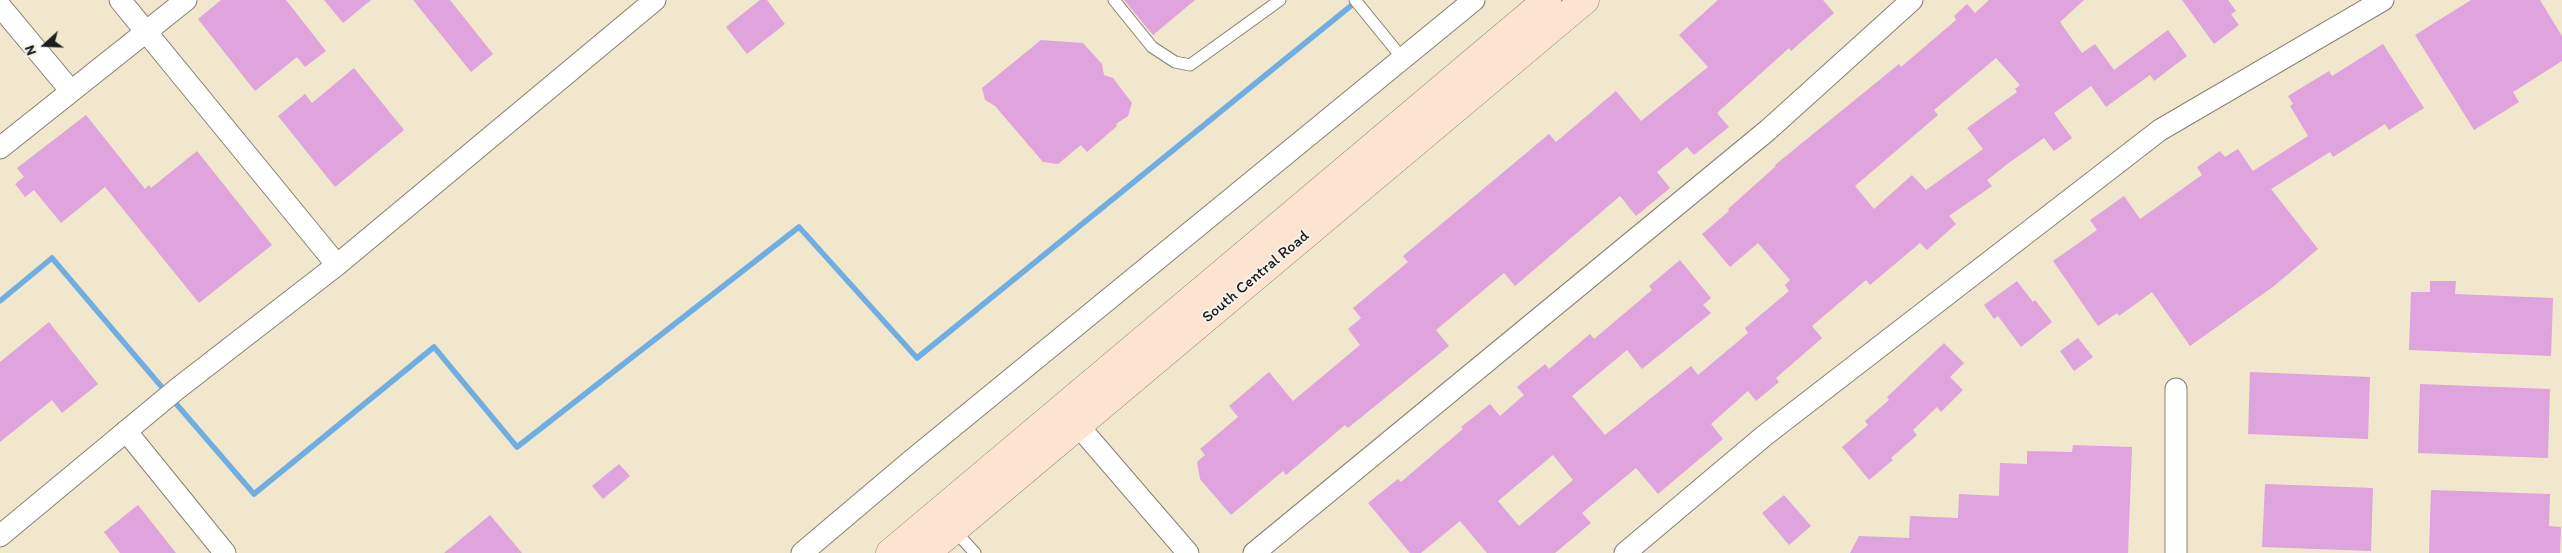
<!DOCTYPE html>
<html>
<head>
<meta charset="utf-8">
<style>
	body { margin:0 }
	#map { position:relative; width:2562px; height:553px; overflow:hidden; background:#f0e7cd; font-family:Itim,sans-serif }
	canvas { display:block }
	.north { position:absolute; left:20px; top:20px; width:50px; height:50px; -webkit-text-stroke:4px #f7f3e8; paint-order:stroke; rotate:250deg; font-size:14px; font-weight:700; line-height:20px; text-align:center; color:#1c1c1c }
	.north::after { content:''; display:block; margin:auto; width:18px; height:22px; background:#1c1c1c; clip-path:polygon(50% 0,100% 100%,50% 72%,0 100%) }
</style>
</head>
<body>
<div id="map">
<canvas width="2562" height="553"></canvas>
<div class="north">N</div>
</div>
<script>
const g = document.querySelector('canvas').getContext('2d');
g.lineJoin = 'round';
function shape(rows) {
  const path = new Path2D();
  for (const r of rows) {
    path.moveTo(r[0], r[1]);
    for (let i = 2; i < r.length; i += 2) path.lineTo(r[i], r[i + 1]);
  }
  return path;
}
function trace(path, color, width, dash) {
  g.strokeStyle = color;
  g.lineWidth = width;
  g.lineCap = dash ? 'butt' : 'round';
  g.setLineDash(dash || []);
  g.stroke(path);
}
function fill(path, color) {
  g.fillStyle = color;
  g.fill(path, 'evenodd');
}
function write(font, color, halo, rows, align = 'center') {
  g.font = font + ' Itim,sans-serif';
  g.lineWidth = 4;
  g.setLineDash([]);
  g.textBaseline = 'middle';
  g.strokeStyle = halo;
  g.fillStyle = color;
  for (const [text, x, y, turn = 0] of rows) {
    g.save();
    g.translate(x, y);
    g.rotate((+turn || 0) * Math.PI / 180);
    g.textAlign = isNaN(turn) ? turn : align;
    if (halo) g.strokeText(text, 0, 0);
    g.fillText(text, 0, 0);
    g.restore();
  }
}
trace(shape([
	[0,301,52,258,166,392],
	[172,399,254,494,434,347,517,447,799,227,917,358,1358,0]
]), '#70aee2', 5.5);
fill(shape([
	[221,0,286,0,326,51,305,67,297,57,255,91,198,19],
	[324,0,371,0,343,23],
	[413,0,450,0,493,54,471,72],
	[760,0,767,0,785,24,747,54,726,27],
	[1124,0,1195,0,1153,35],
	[1718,0,1823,0,1834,13,1791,51,1789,48,1717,113,1729,127,1694,155,1687,147,1657,172,1670,188,1636,216,1620,196,1515,286,1504,273,1436,330,1449,346,1348,428,1345,425,1286,475,1283,471,1231,515,1200,479,1197,462,1205,455,1200,449,1238,417,1229,406,1269,372,1293,401,1360,345,1348,329,1361,318,1353,308,1408,262,1403,256,1549,134,1556,142,1616,91,1641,121,1708,67,1679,35],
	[1989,0,2084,0,2060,22,2082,53,2095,44,2114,70,2168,30,2187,56,2154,81,2150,75,2106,107,2091,86,2054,113,2072,138,2054,151,2044,138,2010,162,1987,180,1992,186,1949,216,1956,224,1927,250,1920,243,1870,285,1866,280,1812,326,1822,338,1776,378,1779,382,1756,401,1748,391,1711,424,1723,439,1658,494,1636,468,1582,513,1591,523,1555,553,1487,553,1460,521,1421,553,1410,553,1368,503,1398,479,1401,482,1463,429,1461,427,1490,404,1500,416,1524,395,1517,387,1545,364,1549,369,1590,334,1594,339,1652,290,1649,286,1680,260,1711,298,1703,305,1711,313,1642,369,1627,350,1572,396,1605,435,1691,366,1698,375,1748,333,1745,328,1789,291,1785,285,1790,280,1758,243,1730,267,1702,234,1729,211,1728,209,1776,166,1775,165,1899,64,1901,67,1956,20,1954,16,1967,4,1975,13],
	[1996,58,2020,85,2015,89,2017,92,1967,128,1983,149,1926,190,1912,175,1874,209,1855,186,1938,115,1934,110],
	[1553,455,1573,480,1519,526,1498,501],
	[2182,0,2228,0,2236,11,2231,14,2239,25,2214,44],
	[2471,0,2540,0,2562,36,2562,61,2513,92,2519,102,2474,130,2415,35],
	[1041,40,1083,43,1102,64,1104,75,1113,78,1132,103,1128,116,1116,124,1117,126,1087,152,1081,145,1058,164,1043,162,995,106,985,100,982,88],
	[2383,44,2424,108,2389,130,2385,124,2333,157,2330,152,2271,189,2318,249,2274,286,2190,346,2152,292,2119,316,2117,313,2098,326,2053,261,2097,230,2090,220,2124,196,2140,219,2202,175,2197,167,2220,151,2225,157,2238,149,2253,171,2308,136,2290,106,2293,104,2288,96,2329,71,2332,76],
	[354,68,404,130,335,187,278,116,305,94,312,103],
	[86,115,145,189,149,185,151,188,197,151,272,245,199,303,105,187,61,223,34,190,25,197,15,184,24,177,17,168],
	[2017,281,2033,302,2035,300,2052,322,2021,347,1998,316,1994,319,1984,305],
	[2430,281,2456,281,2455,294,2553,298,2551,356,2409,350,2411,292,2430,292],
	[49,322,98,384,62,413,52,400,0,442,0,362],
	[2078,338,2093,357,2074,371,2060,351],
	[1944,343,1964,363,1950,377,1963,390,1941,412,1937,407,1913,430,1917,435,1891,458,1893,460,1869,480,1842,447,1868,425,1865,421,1889,400,1887,397],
	[2250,372,2370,377,2368,439,2248,434],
	[2420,384,2550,389,2548,458,2418,453],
	[2073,445,2132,447,2128,553,1850,553,1859,536,1909,538,1910,516,1958,518,1959,494,1999,496,2000,463,2027,464,2027,451,2072,452],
	[619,464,630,476,603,499,592,486],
	[2265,484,2373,488,2371,551,2262,547],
	[2431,490,2550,494,2549,526,2561,527,2560,553,2429,553],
	[1784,495,1811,526,1789,545,1762,513],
	[138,505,176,553,120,553,104,532],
	[490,515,522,553,444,553]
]), '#dfa3dd');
const service = shape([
	[1114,0,1152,47,1175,62,1190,65,1280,0],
	[1355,0,1403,59],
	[954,530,975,553]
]);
const minor = shape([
	[120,0,337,265],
	[0,6,71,91],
	[0,148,186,0],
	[1069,415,1188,553],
	[126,431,225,553],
	[0,536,177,389,337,265,655,0],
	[802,553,912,460,1474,0],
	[1254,553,1768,130,1912,0],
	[1625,553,1764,436,2160,130,2383,0],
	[2176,553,2176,389]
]);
const secondary = shape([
	[890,553,1547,0],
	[926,553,1585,0]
]);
trace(service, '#868274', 13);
trace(minor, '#868274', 23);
trace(secondary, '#868274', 29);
trace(service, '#fff', 11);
trace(minor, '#fff', 21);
trace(secondary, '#fde4d1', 28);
write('16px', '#1c1c1c', '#f7f3e8', [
	["South Central Road",1256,277,-40]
]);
</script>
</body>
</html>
